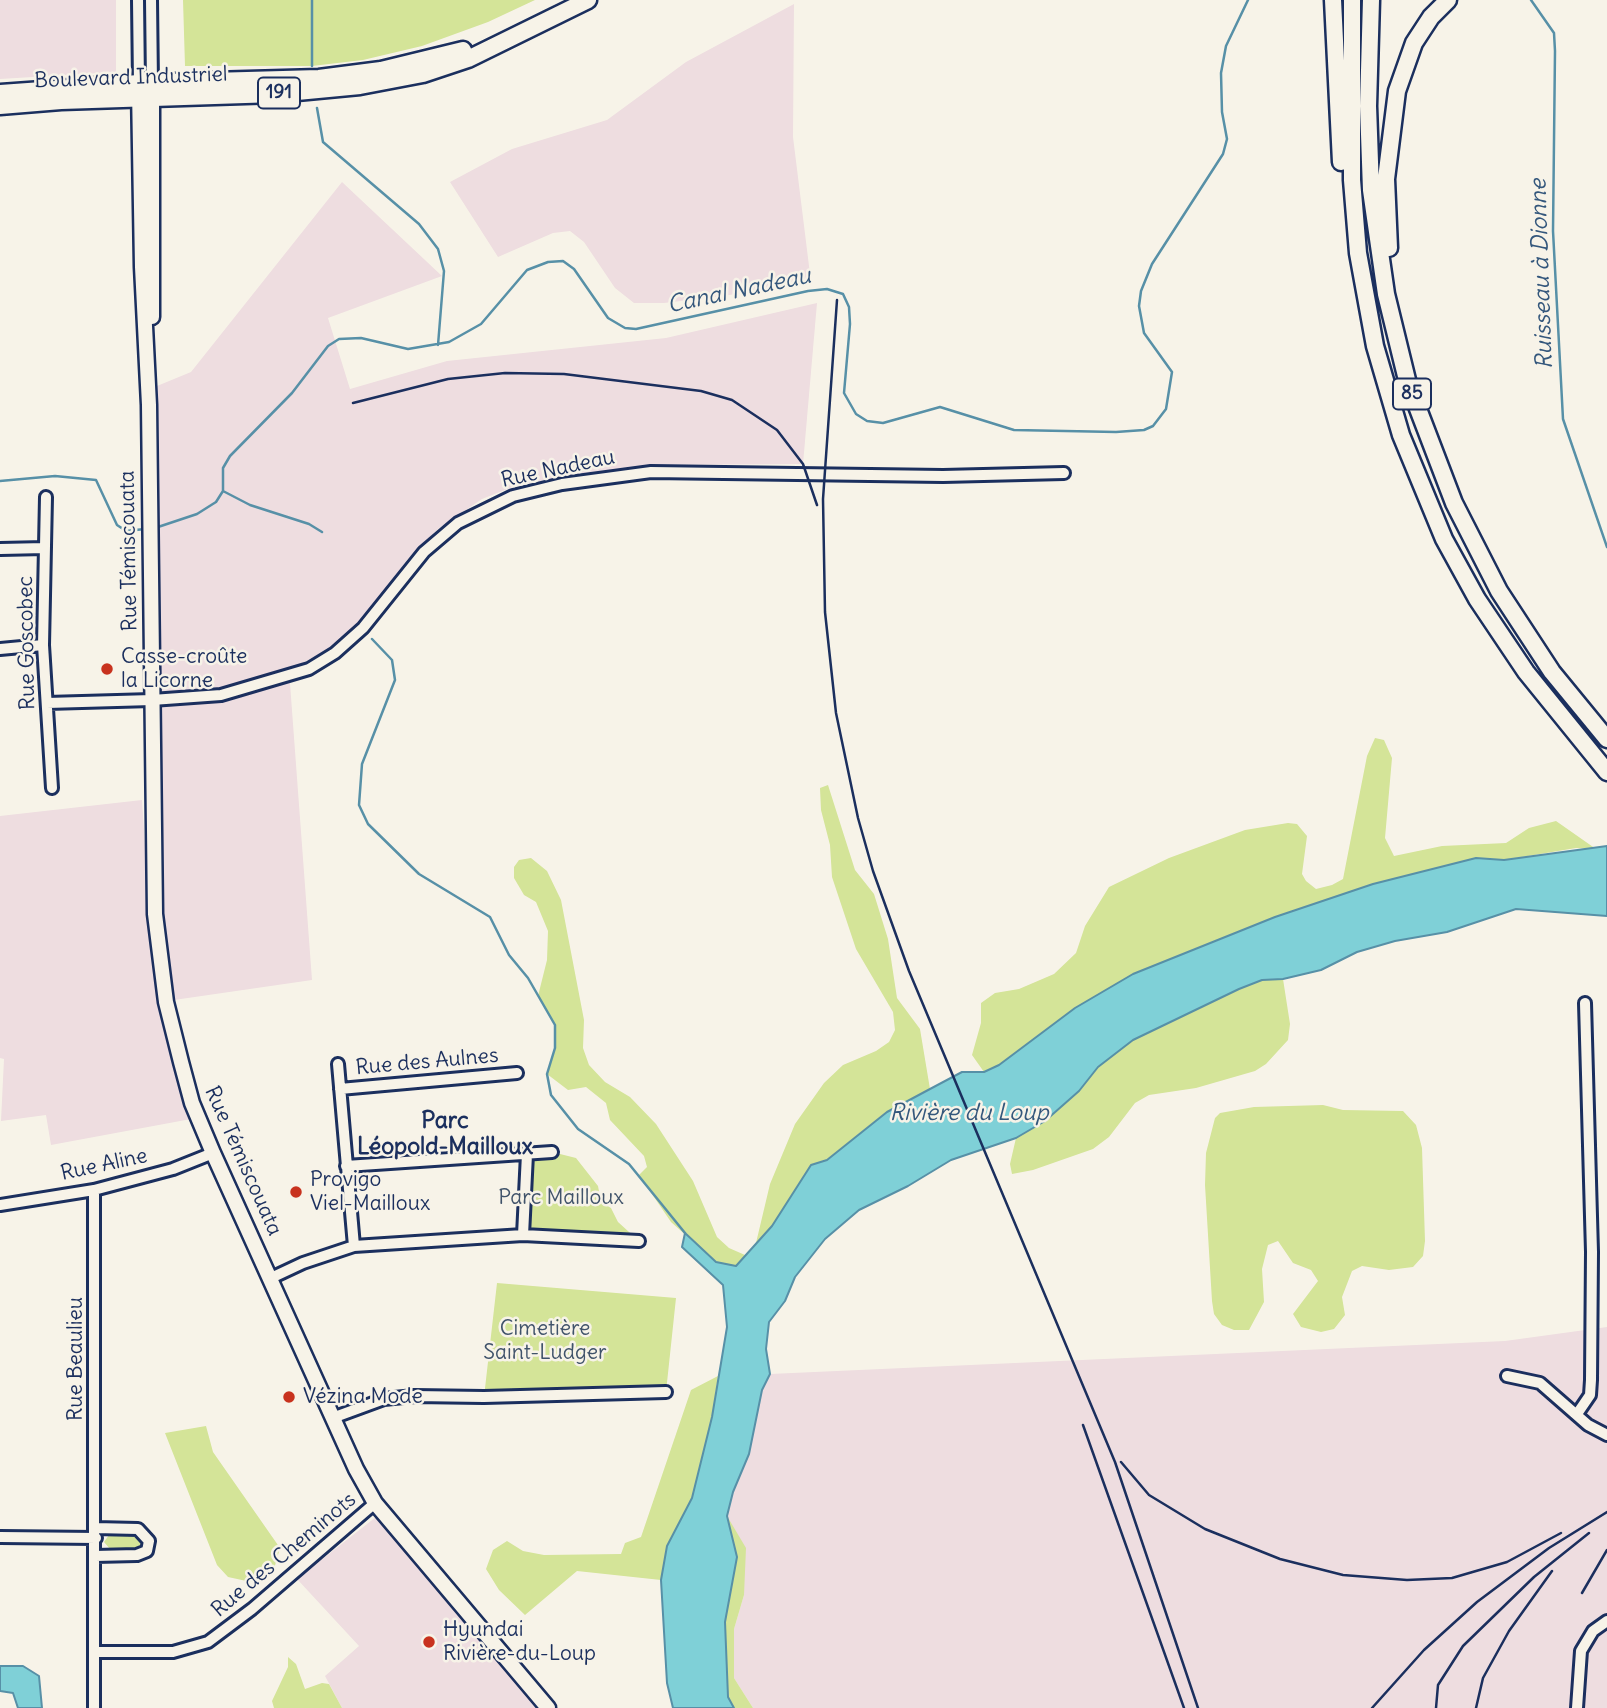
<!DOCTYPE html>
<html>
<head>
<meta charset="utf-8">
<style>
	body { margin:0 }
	canvas { display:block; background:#f7f3e8 }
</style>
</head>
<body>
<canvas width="1607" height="1708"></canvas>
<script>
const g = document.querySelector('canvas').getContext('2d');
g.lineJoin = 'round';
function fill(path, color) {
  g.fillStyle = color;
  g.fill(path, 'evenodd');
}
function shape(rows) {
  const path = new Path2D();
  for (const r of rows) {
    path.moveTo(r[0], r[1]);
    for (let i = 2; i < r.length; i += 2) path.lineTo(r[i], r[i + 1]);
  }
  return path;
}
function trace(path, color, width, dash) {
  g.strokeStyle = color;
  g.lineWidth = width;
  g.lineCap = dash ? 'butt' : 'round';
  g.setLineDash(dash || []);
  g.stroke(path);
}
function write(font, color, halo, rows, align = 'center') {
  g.font = font + ' Delius,sans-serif';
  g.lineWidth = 5;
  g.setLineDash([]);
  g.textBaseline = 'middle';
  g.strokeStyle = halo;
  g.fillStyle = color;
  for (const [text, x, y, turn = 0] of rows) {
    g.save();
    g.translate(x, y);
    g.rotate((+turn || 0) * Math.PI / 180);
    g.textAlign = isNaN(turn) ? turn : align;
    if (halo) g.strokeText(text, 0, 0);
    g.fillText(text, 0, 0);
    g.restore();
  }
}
fill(shape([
	[0,0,116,0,116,72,0,79],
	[794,4,793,137,811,282,723,296,664,303,634,303,615,288,584,242,570,231,553,233,498,257,450,182,512,149,607,120,686,62],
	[342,182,442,276,328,318,350,389,447,361,666,338,817,303,803,464,646,465,561,477,515,486,482,499,438,529,407,560,371,611,348,633,325,651,289,670,312,980,174,1000,163,915,157,386,191,372],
	[142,800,153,966,160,1012,191,1119,51,1145,46,1115,1,1121,4,1059,0,1058,0,816],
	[1607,1327,1607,1708,753,1708,734,1678,734,1629,744,1595,727,1516,733,1492,749,1454,762,1390,770,1374,1505,1341],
	[376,1517,433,1582,540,1708,342,1708,325,1676,359,1646,297,1579]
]), '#eedde0');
fill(shape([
	[183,0,535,0,488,22,422,46,363,60,312,66,185,66],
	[1375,738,1384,740,1392,758,1385,838,1394,856,1442,846,1506,843,1529,828,1556,821,1596,849,1576,848,1504,860,1476,858,1373,884,1275,917,1133,974,1075,1008,999,1065,984,1072,972,1055,981,1023,981,1003,995,993,1019,989,1054,974,1076,953,1085,926,1109,887,1169,858,1245,830,1288,823,1297,824,1307,836,1302,874,1306,881,1316,889,1332,885,1343,879,1367,756],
	[828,785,855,870,874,894,888,939,897,998,920,1029,930,1089,887,1112,827,1160,811,1165,772,1226,756,1243,770,1184,795,1124,824,1083,843,1065,876,1051,889,1042,895,1030,893,1012,856,949,832,877,830,845,821,810,820,788],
	[531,858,547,871,561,900,584,1020,583,1048,589,1065,605,1082,630,1097,656,1124,693,1181,717,1237,729,1248,745,1255,736,1267,716,1262,671,1222,639,1175,647,1167,644,1156,610,1120,606,1103,586,1087,568,1090,547,1074,555,1048,555,1025,538,996,547,960,548,931,536,902,524,895,514,878,514,867,519,860],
	[1283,979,1290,1024,1288,1040,1266,1064,1255,1071,1196,1088,1149,1095,1135,1103,1109,1137,1093,1149,1033,1170,1012,1174,1010,1164,1016,1138,1045,1121,1079,1091,1098,1067,1133,1040,1239,989,1262,980],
	[1323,1105,1343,1110,1403,1111,1416,1125,1422,1148,1425,1241,1423,1256,1413,1267,1389,1270,1362,1266,1352,1271,1342,1297,1345,1315,1334,1329,1321,1332,1301,1327,1293,1314,1318,1281,1311,1270,1293,1263,1278,1241,1268,1245,1262,1269,1264,1302,1249,1330,1234,1330,1222,1325,1214,1314,1212,1301,1205,1185,1206,1153,1215,1118,1220,1113,1254,1107],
	[552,1152,576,1158,598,1186,601,1202,611,1208,618,1222,639,1241,523,1235,527,1154],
	[497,1283,676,1298,666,1392,484,1397],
	[718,1376,712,1417,692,1498,667,1546,661,1580,577,1571,525,1615,499,1590,486,1569,493,1550,507,1541,523,1551,544,1555,621,1554,625,1543,641,1537,691,1390],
	[206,1426,213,1452,280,1548,274,1569,251,1582,228,1577,217,1565,165,1433],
	[727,1516,746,1548,744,1595,734,1629,734,1678,753,1708,734,1708,728,1697,725,1622,737,1557],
	[109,1535,138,1535,142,1538,143,1544,137,1549,110,1549,104,1542],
	[288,1657,296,1664,305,1689,322,1683,329,1684,342,1708,274,1708,272,1701,288,1667]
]), '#d4e498');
const water = shape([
	[1607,846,1607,916,1516,909,1447,932,1395,941,1357,952,1321,970,1283,979,1262,980,1239,989,1133,1040,1098,1067,1079,1091,1045,1121,1016,1138,951,1160,908,1186,859,1210,825,1239,795,1277,785,1301,769,1322,766,1349,770,1374,762,1390,749,1454,733,1492,727,1516,737,1557,725,1622,728,1697,734,1708,673,1708,667,1683,661,1580,667,1546,692,1498,712,1417,727,1327,723,1285,682,1247,685,1233,716,1262,736,1266,772,1226,811,1165,827,1160,887,1112,930,1089,962,1072,984,1072,999,1065,1075,1008,1133,974,1275,917,1373,884,1476,858,1504,860,1607,846],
	[0,1666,23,1666,39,1676,42,1708,18,1708,13,1693,0,1691,0,1666]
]);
fill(water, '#7fd0d7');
trace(water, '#5790a7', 2);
trace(shape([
	[312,0,312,66],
	[1531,0,1554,33,1555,51,1553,231,1563,419,1607,547],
	[317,108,323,142,419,224,438,249,444,271,438,345],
	[0,481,55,476,96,480,117,525,126,531,145,529],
	[223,491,223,468,230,456,292,393,328,346,339,339,361,338,408,349,449,342,481,324,527,270,548,262,563,261,574,269,608,318,625,328,636,329,808,291,827,289,843,294,849,307,850,324,844,393,856,414,867,421,883,423,940,407,1014,430,1116,432,1144,430,1153,426,1166,409,1172,372,1144,333,1139,306,1141,291,1152,264,1223,154,1227,139,1222,112,1221,73,1226,46,1248,0],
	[223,491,250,505,309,524,322,532],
	[155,528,197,514,216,502,223,491],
	[372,639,392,660,395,680,362,764,359,805,368,824,419,874,490,917,509,955,528,978,555,1025,555,1048,547,1074,551,1095,578,1129,629,1164,685,1233]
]), '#5790a7', 2.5);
const minor = shape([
	[138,0,139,83],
	[151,0,152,83],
	[46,497,43,645,52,788],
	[0,549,45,548],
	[0,649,43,645],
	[47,703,152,700,221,695,309,669,335,653,363,628,424,552,458,523,513,496,562,484,651,472,943,476,1064,473],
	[338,1064,354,1246],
	[340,1089,517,1073],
	[346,1166,552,1152],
	[0,1205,94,1190,173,1169,213,1153],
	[523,1235,527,1154],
	[271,1278,303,1263,354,1246,523,1235,639,1241],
	[1507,1376,1540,1383,1588,1425,1607,1435],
	[1577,1414,1590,1395,1591,1380,1592,1252,1585,1003],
	[335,1417,384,1399,414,1396,484,1397,666,1392],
	[0,1537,96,1538],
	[95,1556,137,1555,147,1551,149,1541,138,1529,95,1528],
	[95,1652,173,1652,208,1642,252,1609,375,1503],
	[94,1708,94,1190],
	[1577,1708,1581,1651,1593,1631,1607,1621]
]);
const major = shape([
	[139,88,142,267,149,405,155,914,166,1002,181,1062,192,1103,213,1153,356,1469,375,1503,548,1708],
	[152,317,152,89]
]);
const highway = shape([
	[1333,0,1341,162],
	[1352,0,1352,180,1358,253,1375,346,1401,435,1444,539,1477,599,1526,672,1607,772],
	[1371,0,1368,106,1371,190,1386,294,1407,380,1454,503,1499,591,1552,672,1607,739],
	[0,93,139,83,319,78,381,70,463,50],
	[0,106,61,101,276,94,360,86,423,74,468,59,588,0],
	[1389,248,1386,179,1397,91,1414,43,1431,17,1448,0]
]);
trace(minor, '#1b2f5e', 16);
trace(major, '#1b2f5e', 19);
trace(highway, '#1b2f5e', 21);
trace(minor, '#f7f3e8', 10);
trace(major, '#f7f3e8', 14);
trace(highway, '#f7f3e8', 16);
trace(shape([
	[837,300,823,499,825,612,836,713,858,818,873,871,909,971,1115,1462,1198,1708],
	[353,403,448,379,505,373,564,374,701,391,732,400,777,430,803,464,817,505],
	[1083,1425,1184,1708],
	[1121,1462,1149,1495,1205,1529,1280,1559,1343,1575,1407,1580,1452,1578,1507,1562,1561,1533],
	[1582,1593,1607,1550],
	[1372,1708,1424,1650,1477,1602,1549,1548,1607,1512],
	[1436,1708,1438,1685,1463,1646,1534,1577,1589,1533],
	[1476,1708,1483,1678,1509,1631,1552,1571]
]), '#1b2f5e', 2.5);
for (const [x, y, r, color] of [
	[107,669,7,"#c8321e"],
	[296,1192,7,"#c8321e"],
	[289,1397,7,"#c8321e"],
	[429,1642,7,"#c8321e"]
]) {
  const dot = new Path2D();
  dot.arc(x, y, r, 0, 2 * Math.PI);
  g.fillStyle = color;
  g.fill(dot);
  trace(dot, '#f7f3e8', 2.5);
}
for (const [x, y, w] of [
	[279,93,42],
	[1412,394,38]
]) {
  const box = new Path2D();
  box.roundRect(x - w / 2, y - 15.5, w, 31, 5);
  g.fillStyle = '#f7f3e8';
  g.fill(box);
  trace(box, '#1b2f5e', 2);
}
write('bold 19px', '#1b2f5e', null, [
	["191",279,93],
	["85",1412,394]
]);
write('21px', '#1b2f5e', '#f7f3e8', [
	["Boulevard Industriel",131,78,-2],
	["Rue Nadeau",558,469,-12],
	["Rue Témiscouata",129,551,-91],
	["Rue Goscobec",27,643,-91],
	["Rue des Aulnes",427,1062,-5],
	["Rue Témiscouata",243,1161,66],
	["Rue Aline",104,1165,-12],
	["Rue Beaulieu",76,1359,-90],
	["Rue des Cheminots",284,1555,-40]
]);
write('21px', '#1b2f5e', '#f7f3e8', [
	["Casse-croûte",121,657],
	["la Licorne",121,681],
	["Provigo",310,1180],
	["Viel-Mailloux",310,1204],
	["Vézina Mode",303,1397],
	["Hyundai",443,1630],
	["Rivière-du-Loup",443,1654]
], 'left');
write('21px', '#40536a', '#f7f3e8', [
	["Parc Mailloux",561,1198],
	["Cimetière",545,1329],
	["Saint-Ludger",545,1353]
]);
write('italic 23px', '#34577c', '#f7f3e8', [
	["Ruisseau à Dionne",1542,274,-92],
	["Canal Nadeau",739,291,-12],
	["Rivière du Loup",969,1113]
]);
write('bold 23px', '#1b2f5e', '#f7f3e8', [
	["Parc",445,1121],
	["Léopold-Mailloux",445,1147]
]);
</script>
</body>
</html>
